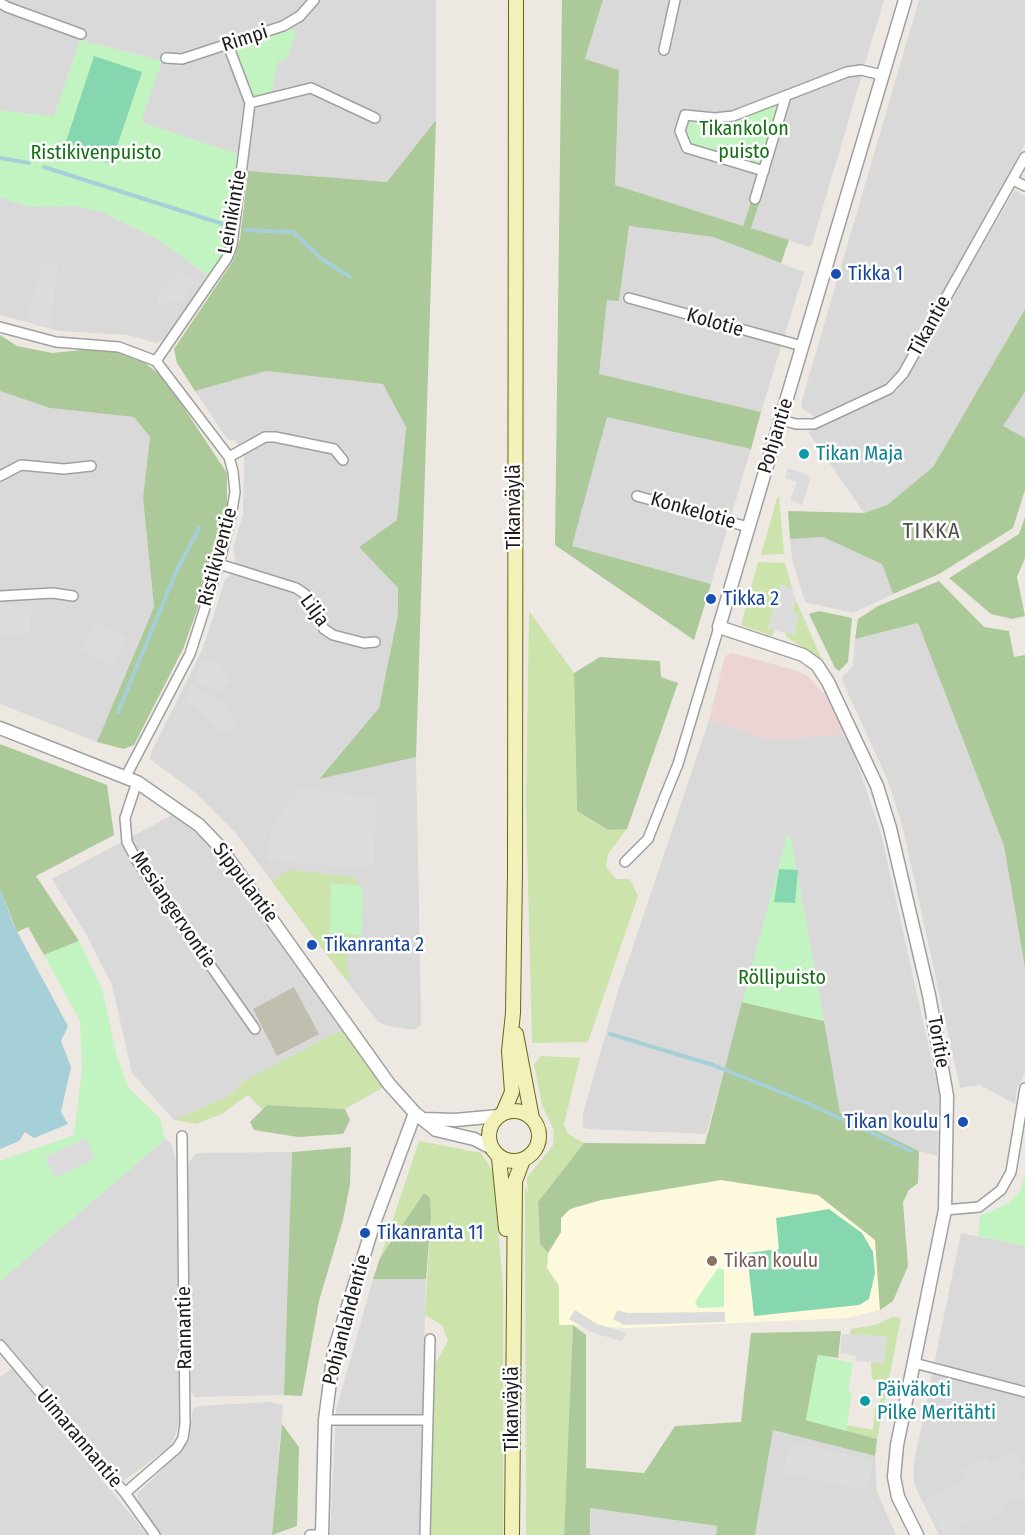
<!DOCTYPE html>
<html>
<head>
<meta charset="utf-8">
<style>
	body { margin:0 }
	canvas { display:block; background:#ede8e2 }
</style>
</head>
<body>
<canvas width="1025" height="1535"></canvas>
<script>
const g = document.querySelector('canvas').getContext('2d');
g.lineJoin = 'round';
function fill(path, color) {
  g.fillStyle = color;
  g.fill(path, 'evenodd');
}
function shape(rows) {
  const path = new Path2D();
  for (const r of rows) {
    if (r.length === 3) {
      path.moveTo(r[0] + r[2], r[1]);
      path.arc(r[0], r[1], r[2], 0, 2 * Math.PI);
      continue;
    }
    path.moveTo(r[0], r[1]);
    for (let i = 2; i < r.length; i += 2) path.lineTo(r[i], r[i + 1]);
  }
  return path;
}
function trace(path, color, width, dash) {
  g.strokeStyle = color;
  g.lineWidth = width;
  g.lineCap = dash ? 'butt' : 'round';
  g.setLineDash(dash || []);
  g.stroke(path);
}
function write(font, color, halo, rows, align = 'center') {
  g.font = font + ' "Fira Sans Condensed",sans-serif';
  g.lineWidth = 5;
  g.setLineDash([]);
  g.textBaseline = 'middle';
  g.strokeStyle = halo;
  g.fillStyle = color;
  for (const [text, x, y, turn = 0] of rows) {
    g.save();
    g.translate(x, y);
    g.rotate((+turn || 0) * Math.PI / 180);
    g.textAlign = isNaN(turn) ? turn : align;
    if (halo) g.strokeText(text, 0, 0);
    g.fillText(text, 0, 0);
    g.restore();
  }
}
fill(shape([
	[0,0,436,0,436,120,387,182,236,170,237,154,141,122,161,61,80,40,54,116,0,111],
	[603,0,884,0,812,244,809,247,751,228,759,201,752,199,743,226,615,185,619,70,585,60],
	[919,0,1025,0,1025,144,899,371,884,385,814,417,802,408,802,400],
	[1015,190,1025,196,1025,309,933,467,887,505,864,513,808,432,898,390],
	[0,197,29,206,76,206,102,212,156,238,209,276,166,339,156,343,128,335,60,331,0,315],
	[629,226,713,237,804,272,761,412,599,374,607,299,619,300],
	[266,371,384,384,406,427,397,520,359,547,398,588,398,614,379,708,319,778,416,757,421,1007,421,1025,415,1030,389,1026,378,1022,234,831,197,794,150,759,151,753,203,648,225,580,231,574,235,560,233,549,243,514,244,457,236,441,227,439,195,391],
	[0,391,50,408,134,417,150,437,143,498,154,607,97,742,0,704],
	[1025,392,1025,438,1002,426],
	[607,416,751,449,711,584,572,546],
	[823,537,882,564,893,594,853,613,805,602,792,559,790,539],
	[918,623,1004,846,1025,968,1025,1073,1017,1089,1015,1104,980,1085,960,1088,902,824,888,781,841,678,853,666,855,639],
	[709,720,771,740,847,734,881,833,939,1093,937,1156,919,1151,840,1113,790,835,706,1134,587,1129,583,1126,583,1114,619,988],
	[174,814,217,851,343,1029,244,1081,228,1096,174,1120,132,1073,112,985,87,936,52,879],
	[165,1139,172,1145,176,1160,179,1425,171,1446,123,1481,0,1338,0,1281],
	[292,1152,284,1395,195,1397,191,1391,188,1163,196,1153],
	[961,1233,1025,1246,1025,1535,939,1535,914,1484,914,1462],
	[373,1279,426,1279,419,1535,330,1535,336,1410],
	[12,1368,147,1535,0,1535,0,1377],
	[270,1402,283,1405,272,1535,162,1535,139,1507,137,1494,181,1451,188,1440,193,1410,198,1406],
	[773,1430,875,1456,877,1492,896,1535,755,1535],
	[590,1508,717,1526,716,1535,590,1535]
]), '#dad9d9');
fill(shape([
	[732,653,798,671,809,677,830,701,847,734,771,740,709,720,725,656]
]), '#ecd3d4');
fill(shape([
	[721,1180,818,1195,875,1240,880,1310,847,1318,628,1328,559,1325,559,1286,547,1268,548,1253,561,1232,561,1218,570,1209,601,1200]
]), '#fcf9dc');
fill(shape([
	[294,987,319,1034,277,1056,253,1009]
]), '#c0bfaf');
fill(shape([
	[779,496,784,554,761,555,777,498],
	[758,562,785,563,792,588,781,585,768,628,775,630,772,636,741,625],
	[796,600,823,662,786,636,786,633,794,634,799,616,792,613],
	[529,611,574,673,577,811,608,830,627,829,608,854,606,867,616,879,630,879,638,896,588,1042,532,1043,526,805],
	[288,870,354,877,359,885,331,884,330,933,362,935,347,952,347,969,350,977,346,980,272,882],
	[343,1029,384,1087,345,1109,267,1105,262,1109,248,1095,222,1114,196,1124,174,1120,228,1096,244,1081],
	[541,1056,580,1058,564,1124,568,1134,584,1143,538,1202,540,1244,548,1253,547,1268,559,1286,559,1325,573,1325,564,1535,526,1535,525,1187,528,1194,527,1178,553,1145,554,1130,542,1105,534,1064],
	[419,1141,481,1153,493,1172,503,1285,503,1535,429,1535,434,1366,448,1341,442,1325,425,1315,431,1217,424,1193,380,1258],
	[892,1317,901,1318,877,1439,846,1431,846,1425,873,1430,875,1408,878,1409,884,1382,872,1379,871,1363,884,1363,887,1337,850,1335,851,1329,875,1325]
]), '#cce3ac');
fill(shape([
	[562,0,603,0,585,59,619,70,615,185,743,226,752,199,760,201,751,228,789,240,781,263,713,237,629,226,619,301,607,300,599,374,761,412,751,449,607,417,572,546,711,584,694,640,555,545],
	[436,120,416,757,319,779,379,708,398,614,398,588,359,547,397,520,406,427,383,384,266,371,195,391,177,363,174,349,233,261,240,239,248,171,387,182],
	[1025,309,1025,392,1003,426,1025,438,1025,490,1013,528,939,574,893,594,882,564,823,537,790,539,788,511,864,513,887,505,933,467],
	[0,335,17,346,52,353,82,350,116,352,145,363,164,378,227,473,227,509,213,566,183,649,134,745,124,749,97,742,154,607,143,498,150,437,134,417,50,408,0,391],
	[1025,517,1025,558,1017,577,1025,616,1012,619,991,614,949,578,1019,534],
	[939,581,984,627,1009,631,1014,657,1025,655,1025,968,1004,846,918,623,855,639,858,619,878,606],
	[819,611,852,618,848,662,839,671,835,668,809,614],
	[600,657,660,661,661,677,678,683,627,829,608,830,577,811,574,673],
	[0,744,107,785,114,835,36,876,79,941,44,955,28,927,17,932,0,889],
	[742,1002,824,1021,840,1113,919,1151,918,1183,909,1190,903,1202,908,1266,893,1301,880,1310,875,1240,818,1195,721,1180,601,1200,570,1209,561,1218,561,1232,548,1253,540,1244,538,1202,584,1143,705,1144],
	[267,1105,345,1109,350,1120,343,1134,298,1137,254,1130,250,1122],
	[351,1147,350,1184,343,1220,319,1301,302,1396,284,1395,292,1152],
	[424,1193,430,1198,431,1217,426,1279,373,1279,380,1258],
	[573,1325,586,1335,586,1468,644,1473,675,1426,741,1422,751,1333,841,1331,838,1358,818,1355,806,1420,877,1439,875,1456,773,1430,755,1535,716,1535,717,1526,590,1508,590,1535,564,1535],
	[282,1424,299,1447,297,1526,272,1535]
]), '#acc99a');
fill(shape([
	[291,29,297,32,285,60,278,62,271,92,254,97,234,48],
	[80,40,162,61,141,122,237,154,229,237,223,256,209,276,156,238,102,212,76,206,29,207,0,197,0,111,54,116],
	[773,106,778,109,759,166,692,147,687,141,685,130,687,119,716,124,737,120],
	[790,834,824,1021,742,1002,787,836],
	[331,884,359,885,363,890,362,935,330,933],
	[79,941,102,989,116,1053,128,1087,160,1118,165,1139,0,1281,0,1161,74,1135,82,1070,80,1021,44,955],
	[1025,1176,1025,1246,978,1236,980,1216,1007,1204,1020,1191],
	[718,1268,724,1270,724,1307,698,1308,695,1302],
	[818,1355,853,1363,848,1392,852,1393,846,1431,806,1420]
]), '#c2f4c2');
fill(shape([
	[94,56,142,72,111,164,64,148],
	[779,869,798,870,795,903,774,902],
	[829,1209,862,1233,873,1252,875,1273,869,1299,859,1305,754,1316,747,1253,779,1249,776,1218]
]), '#86d6b0');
fill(shape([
	[42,264,58,264,51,326,44,327,31,323,33,317,27,314],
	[180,270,195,279,183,301,158,304,157,291,161,288,171,289,166,284,169,277,174,280],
	[788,468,808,475,810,481,802,505,790,500,797,482,785,478],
	[780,585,792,588,796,600,792,613,799,616,794,635,768,628],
	[32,604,29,633,0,635,0,605],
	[96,623,127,638,114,666,79,650],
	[217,658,231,683,224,687,226,692,221,694,195,682,203,661],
	[192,686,228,705,238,727,222,735,193,706,184,701],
	[300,787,377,798,373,870,266,860,272,824],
	[85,1138,95,1159,55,1178,45,1157],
	[575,1310,597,1324,627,1333,622,1341,593,1333,569,1319],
	[618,1310,627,1313,725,1312,725,1322,624,1325,613,1319],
	[842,1334,887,1336,884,1364,855,1361,856,1356,840,1353],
	[790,1443,873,1460,867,1490,784,1473],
	[1014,1450,1025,1470,1019,1473,1022,1479,1025,1478,1025,1498,1018,1501,1016,1498,1003,1505,1005,1510,982,1522,979,1517,958,1528,961,1535,943,1535,924,1500,965,1478,961,1470,985,1457,989,1463]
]), '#dcdcdc');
fill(shape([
	[0,889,14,926,68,1026,61,1041,71,1067,61,1112,68,1124,34,1138,25,1132,19,1141,0,1149]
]), '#a6d0d7');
trace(shape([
	[0,158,29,163],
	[44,167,226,225],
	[246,230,293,232,323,260,350,277],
	[118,712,176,572,199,528],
	[610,1034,713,1065,798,1099,911,1151]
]), '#a6d0d7', 4);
const minor = shape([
	[0,3,7,7,81,34],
	[664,50,675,0],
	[166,58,182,59,283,26,300,16,314,0],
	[250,103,311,88,375,118],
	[764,171,687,148,680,131,685,115,715,118,733,116,847,72,861,70,882,75],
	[1013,180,1025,186],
	[755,199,786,96],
	[629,298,802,346],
	[0,327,56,342,119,347,156,361,229,457,233,472,235,492,231,516,219,564,190,654,125,778],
	[156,361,227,258,232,245,250,103,228,45],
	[781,420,796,424,814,424,889,389,903,374,1025,157],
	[229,457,265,437,275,437,334,449,343,460],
	[0,476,21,465,64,469,91,466],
	[637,496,748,527],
	[219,564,296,588,305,594,324,629,333,635,364,643,375,642],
	[0,596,53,593,73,596],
	[137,782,125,818,127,842,137,861,255,1029],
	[625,862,648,839,665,796,678,764,719,627],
	[945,1210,979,1207,1001,1190,1011,1172,1025,1088],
	[0,1345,125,1493,155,1535],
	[914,1363,1025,1392],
	[325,1420,428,1420],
	[125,1493,177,1448,183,1438,185,1424,182,1136],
	[310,1535,322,1535],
	[425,1535,430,1339]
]);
const tertiary = shape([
	[905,0,719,627,803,655,817,665,828,682,877,786,890,828,929,995,947,1096,945,1210,897,1445,894,1477,898,1497,917,1535],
	[0,728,137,782,199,825,220,847,389,1084,415,1113,436,1130,474,1139,492,1148],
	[423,1119,455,1120,499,1116],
	[322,1535,325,1420,334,1351,373,1226,415,1113]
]);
const secondary = shape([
	[516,1034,532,1118],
	[514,1136,25],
	[503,1113,512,1092,509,1051,513,1013,515,872,516,0],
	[499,1158,506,1229],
	[512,1535,515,1181,523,1160]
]);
trace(minor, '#a0a0a0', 12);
trace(tertiary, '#a0a0a0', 15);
trace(secondary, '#67690e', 16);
trace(minor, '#fff', 9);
trace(tertiary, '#fff', 12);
trace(secondary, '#f3f1ba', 14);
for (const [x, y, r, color] of [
	[836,274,6,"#1a4fb4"],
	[804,454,6,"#0f9aa8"],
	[711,599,6,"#1a4fb4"],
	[312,945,6,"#1a4fb4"],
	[963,1122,6,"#1a4fb4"],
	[365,1233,6,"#1a4fb4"],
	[712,1261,6,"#8d6e63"],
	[865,1401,6,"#0f9aa8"]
]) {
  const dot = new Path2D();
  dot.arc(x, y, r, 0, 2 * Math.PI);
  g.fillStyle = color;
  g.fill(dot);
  trace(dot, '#fff', 2);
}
write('20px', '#1c1c1c', '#fff', [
	["Rimpi",245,39,-18],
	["Leinikintie",233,212,-80],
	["Kolotie",715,323,16],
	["Tikantie",930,326,-61],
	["Pohjantie",776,436,-73],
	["Tikanväylä",514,507,-90],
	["Konkelotie",693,511,16],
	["Ristikiventie",218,557,-75],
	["Lilja",314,611,54],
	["Sippulantie",245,883,53],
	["Mesiangervontie",173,910,56],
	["Toritie",938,1042,80],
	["Pohjanlahdentie",347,1320,-75],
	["Rannantie",185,1328,-91],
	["Tikanväylä",512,1409,-90],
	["Uimarannantie",79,1439,50]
]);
write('20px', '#147014', '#fff', [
	["Tikankolon",744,129],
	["puisto",744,152],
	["Ristikivenpuisto",96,153],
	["Röllipuisto",782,978]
]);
write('20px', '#164399', '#fff', [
	["Tikka 1",848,274],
	["Tikka 2",723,599],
	["Tikanranta 2",324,945],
	["Tikan koulu 1",951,1122,"right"],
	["Tikanranta 11",377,1233]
], 'left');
write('20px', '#0d838f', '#fff', [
	["Tikan Maja",816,454],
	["Päiväkoti",877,1390],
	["Pilke Meritähti",877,1413]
], 'left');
write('20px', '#785e54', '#fff', [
	["Tikan koulu",724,1261]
], 'left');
g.letterSpacing = '1.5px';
write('22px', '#4f4f4f', '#fff', [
	["TIKKA",932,532]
]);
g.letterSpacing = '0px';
</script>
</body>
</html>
